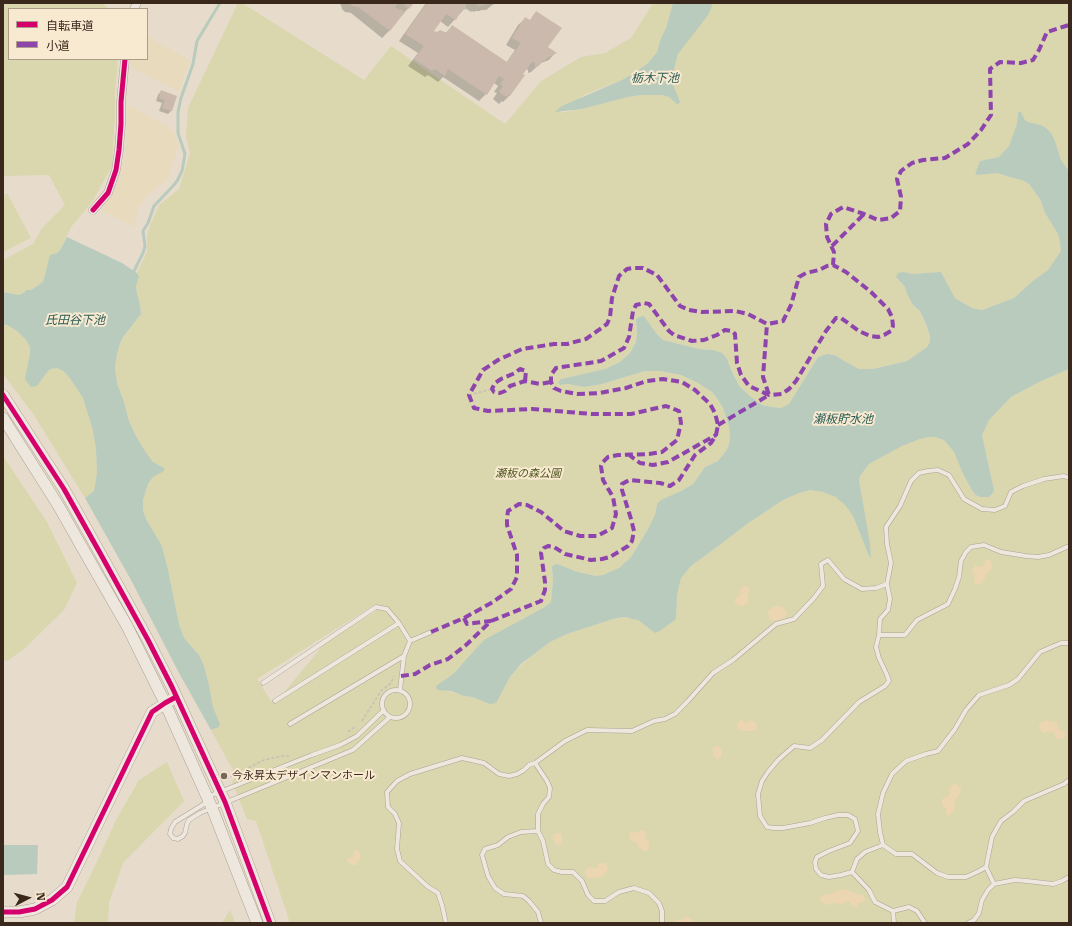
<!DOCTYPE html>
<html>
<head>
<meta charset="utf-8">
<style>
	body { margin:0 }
	#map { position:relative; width:1072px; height:926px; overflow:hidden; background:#e7dccc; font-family:"Roboto Serif","Noto Sans JP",serif }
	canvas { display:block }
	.frame { position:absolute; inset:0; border:4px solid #3b281c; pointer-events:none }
	.legend { position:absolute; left:8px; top:8px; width:140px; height:52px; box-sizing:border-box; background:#f8e9d1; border:1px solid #ac9c89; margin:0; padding:5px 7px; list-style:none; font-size:12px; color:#3b281c }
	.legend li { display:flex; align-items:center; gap:8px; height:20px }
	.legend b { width:20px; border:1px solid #ac9c89 }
	.north { position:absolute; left:8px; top:878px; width:40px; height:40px; -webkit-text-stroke:3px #f8e9d1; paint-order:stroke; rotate:84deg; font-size:11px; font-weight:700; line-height:16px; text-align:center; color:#3b281c }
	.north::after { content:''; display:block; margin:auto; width:14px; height:18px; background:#3b281c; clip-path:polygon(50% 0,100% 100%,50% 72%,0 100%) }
</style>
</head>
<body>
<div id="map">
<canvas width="1072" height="926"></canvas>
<div class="frame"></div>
<ul class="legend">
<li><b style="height:5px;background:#d6006c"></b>自転車道</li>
<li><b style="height:5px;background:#8e44ad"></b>小道</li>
</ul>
<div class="north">N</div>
</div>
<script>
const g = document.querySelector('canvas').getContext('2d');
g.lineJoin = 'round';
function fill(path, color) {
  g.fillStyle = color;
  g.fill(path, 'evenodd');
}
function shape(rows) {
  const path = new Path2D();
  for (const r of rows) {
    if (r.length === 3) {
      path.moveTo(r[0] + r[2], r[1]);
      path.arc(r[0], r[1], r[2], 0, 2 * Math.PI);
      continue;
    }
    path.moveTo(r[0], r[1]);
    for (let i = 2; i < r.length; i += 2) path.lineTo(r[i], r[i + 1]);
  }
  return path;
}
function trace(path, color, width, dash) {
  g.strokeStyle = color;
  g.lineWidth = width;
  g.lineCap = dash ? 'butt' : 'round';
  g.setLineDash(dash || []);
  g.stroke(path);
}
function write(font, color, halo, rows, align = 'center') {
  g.font = font + ' "Roboto Serif","Noto Sans JP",serif';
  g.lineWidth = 4;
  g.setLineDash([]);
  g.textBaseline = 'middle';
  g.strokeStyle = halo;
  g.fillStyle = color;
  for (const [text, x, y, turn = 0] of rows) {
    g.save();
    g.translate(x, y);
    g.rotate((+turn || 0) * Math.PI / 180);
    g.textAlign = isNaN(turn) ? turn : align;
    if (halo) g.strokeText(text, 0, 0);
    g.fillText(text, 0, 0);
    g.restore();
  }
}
fill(shape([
	[147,36,190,60,179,91,130,67,131,59,147,59],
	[128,105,172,129,179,144,168,179,146,196,137,210,135,227,104,212,104,205,112,196,119,181,125,157]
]), '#e8dabc');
fill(shape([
	[3,3,102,3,109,9,9,9,9,59,118,59,115,94,115,116,112,166,92,202,71,227,60,250,57,253,50,256,43,282,31,290,18,295,3,292,3,260,33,244,42,228,65,205,49,175,5,176,3,177],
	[238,3,242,3,364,80,391,46,505,124,541,81,581,57,605,53,631,38,653,3,673,3,666,28,661,38,657,52,648,63,636,72,622,80,584,95,558,113,582,109,628,97,641,95,661,95,669,97,677,103,672,84,673,73,678,54,712,6,712,3,1069,3,1069,171,1061,160,1055,141,1046,128,1041,125,1028,122,1025,120,1021,112,1018,113,1017,124,1013,140,1006,151,999,157,980,161,975,174,977,175,997,173,1013,178,1022,180,1029,184,1040,199,1045,213,1058,234,1060,242,1061,251,1048,270,1034,280,1014,298,982,310,972,308,955,298,941,272,912,274,904,272,896,278,905,287,907,294,913,305,920,311,930,336,930,342,927,347,907,361,873,369,859,369,844,361,835,355,826,354,818,357,789,404,781,408,771,407,762,405,751,397,740,387,733,374,727,359,713,350,699,349,663,340,656,333,644,316,636,319,637,334,636,342,630,353,620,362,605,369,561,379,560,385,568,384,584,387,602,384,645,371,660,371,680,375,698,383,712,392,723,408,729,426,730,436,729,445,726,451,718,461,705,467,693,484,657,504,655,515,648,529,636,549,631,557,619,568,603,575,596,576,578,572,557,564,552,570,553,580,551,602,546,607,511,626,459,667,453,674,436,687,464,696,472,697,482,701,505,687,510,677,516,670,533,655,550,642,567,634,613,619,623,617,632,618,638,620,655,633,660,631,676,619,677,596,679,586,681,578,691,566,721,544,747,524,783,500,799,493,810,490,817,491,827,493,836,497,845,505,853,516,862,539,871,555,859,480,860,476,869,464,902,446,920,439,929,437,935,437,944,440,954,452,963,474,973,492,980,497,989,497,993,493,994,490,982,435,989,420,1011,397,1039,382,1069,369,1069,923,290,923,256,821,247,819,232,782,236,776,211,730,219,727,220,724,213,707,209,685,204,666,199,655,184,638,179,624,168,570,162,546,146,519,143,510,143,500,148,484,153,477,163,471,161,466,153,462,145,451,136,436,129,421,124,402,117,383,115,368,117,354,123,337,141,314,140,304,137,294,136,286,139,278,137,273,147,252,147,236,149,228,159,205,179,189,190,153,186,136,188,108],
	[374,605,376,611,324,644,281,696,271,701,257,679],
	[7,193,31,238,3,252,3,196],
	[3,324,7,325,17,331,26,340,30,347,30,354,37,386,48,371,51,369,57,368,63,371,69,377,83,398,93,431,96,449,97,473,94,491,85,498,34,415,3,374],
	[3,456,47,522,77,583,64,610,24,649,7,661,3,660],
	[167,762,184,801,123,863,109,903,108,923,74,923,77,902,95,866,116,820,139,780],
	[230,910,235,923,222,923]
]), '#dad6ad');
fill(shape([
	[986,560,990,560,992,564,991,571,985,575,985,580,981,584,975,584,974,580,975,576,972,570,975,565,981,567,984,565],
	[744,586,748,587,750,589,748,596,748,603,746,605,741,606,735,603,735,598,740,596,740,589],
	[778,606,782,607,786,610,787,614,784,619,772,621,769,617,768,611,773,607],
	[743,719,743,722,747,723,750,720,756,722,757,728,753,731,747,731,739,730,736,725,739,721],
	[1047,720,1050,722,1057,722,1058,729,1064,731,1065,734,1064,739,1059,739,1056,738,1053,731,1043,733,1039,728,1040,723],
	[716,746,719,746,722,752,721,757,718,760,713,755,713,748],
	[954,784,958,785,961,789,960,794,954,801,955,810,949,816,946,814,946,808,942,805,942,801,943,798,950,795,949,790,950,787],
	[642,830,644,831,646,833,645,839,648,841,649,843,649,848,647,851,643,851,638,846,637,843,630,840,629,837,630,833,634,832,637,833],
	[557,833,560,833,562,835,562,843,561,845,556,844,553,839,554,834],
	[356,850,359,851,361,857,356,865,351,865,347,860,348,858,353,857,354,852],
	[601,863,605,863,607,865,608,869,606,873,603,876,596,878,588,878,586,876,585,872,586,869,589,867,597,868,598,864],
	[844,889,857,894,863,895,865,898,865,900,863,902,858,903,858,906,856,907,853,907,852,906,850,902,847,901,845,902,843,904,832,903,827,905,825,905,820,900,820,898,822,895,829,895,839,890],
	[687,916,692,920,692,923,674,923,675,920,681,920,684,917]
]), '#ecd6b2');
fill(shape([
	[673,3,712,3,712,6,708,15,678,54,673,73,672,83,679,99,680,103,677,104,669,97,661,95,641,95,628,97,582,109,555,112,562,106,622,80,636,72,648,63,657,52,661,38,666,28],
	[1019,112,1021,112,1025,120,1028,122,1041,125,1046,128,1051,133,1055,141,1061,160,1069,171,1069,369,1039,382,1011,397,989,420,982,435,994,490,993,493,989,497,980,497,976,495,973,492,963,474,954,452,944,440,935,437,929,437,920,439,902,446,869,464,860,476,859,480,870,544,871,558,869,556,853,516,845,505,839,500,836,497,823,492,810,490,799,493,783,500,747,524,721,544,691,566,681,578,679,586,677,596,676,619,660,631,655,633,638,620,631,619,631,618,623,617,613,619,567,634,550,642,521,664,510,677,496,703,490,704,472,697,464,696,451,691,437,690,436,686,453,674,484,640,545,607,551,602,553,580,552,566,557,564,578,572,596,576,603,575,619,568,631,557,636,549,648,529,655,515,657,504,661,500,681,491,693,484,705,467,718,461,726,451,729,445,730,436,729,426,723,408,716,397,712,392,698,383,681,375,660,371,645,371,602,384,584,387,568,384,560,385,558,382,561,379,605,369,620,362,630,353,636,342,637,334,636,319,639,317,644,316,656,333,663,340,699,349,713,350,722,353,727,359,733,374,740,387,751,397,762,405,771,407,781,408,789,404,818,357,827,354,835,355,844,361,859,369,873,369,907,361,927,347,930,342,930,336,927,327,920,311,913,305,907,294,905,287,896,277,898,273,904,272,912,274,941,272,955,298,972,308,982,310,1014,298,1034,280,1048,270,1061,251,1060,242,1058,234,1045,213,1040,199,1029,184,1022,180,1013,178,997,173,977,175,975,174,980,161,999,157,1009,146,1017,124,1018,113],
	[67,237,122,263,137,273,139,277,136,286,137,294,140,304,141,314,123,337,120,344,117,354,115,368,117,383,124,402,129,421,136,436,145,451,153,462,164,468,164,471,153,477,148,484,143,500,143,510,146,519,162,546,168,570,179,624,184,638,199,655,204,666,209,685,213,707,220,724,219,727,211,730,179,673,131,580,85,498,94,491,97,473,96,449,93,431,83,398,69,377,63,371,57,368,51,369,48,371,37,386,31,387,25,379,30,354,30,347,26,340,17,331,7,325,3,324,3,292,19,295,25,292,26,290,31,290,43,282,50,255,57,253,60,250],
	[3,845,38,845,37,874,3,875]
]), '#b8cbbd');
fill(shape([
	[338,3,413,3,402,15,401,15,389,31,382,38,351,13,345,12,342,9,341,5],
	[426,3,495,3,486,10,481,10,480,11,475,11,474,12,472,11,471,12,465,8,448,27,440,21,433,31,437,34,445,34,452,26,506,63,515,50,506,45,518,25,525,19,529,21,537,13,547,47,555,53,549,60,541,63,531,72,528,73,528,70,526,69,510,95,503,102,502,101,499,104,493,99,497,93,494,92,498,86,494,83,486,94,479,101,443,77,438,82,428,75,425,77,408,66,418,53,399,41],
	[161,91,176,97,171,111,168,114,159,111,162,103,156,101,158,95]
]), '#0003');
trace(shape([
	[134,271,143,253,145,246,143,231,148,223,154,206,173,186,177,181,182,171,185,154,178,133,178,112,181,98,193,64,197,41,220,3]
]), '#b8cbbd', 3);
fill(shape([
	[350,3,398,3,395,7,399,10,400,9,405,12,390,31,358,7,352,6],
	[402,3,414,3,409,9],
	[427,3,467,3,466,5,466,9,461,11,456,20,446,14,434,31,437,32,440,30,447,33,452,25,507,62,521,43,512,38,525,17,530,20,536,11,562,28,548,47,557,53,547,58,544,61,543,60,539,66,535,67,535,63,532,62,523,74,525,75,510,96,509,94,507,97,499,92,503,86,500,84,504,79,499,76,487,95,448,69,445,76,435,69,432,71,414,59,424,46,405,34],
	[474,3,488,3,487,5,486,4,485,5,482,5,481,6,480,5,479,6],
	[161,90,177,96,172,111,162,108,165,100,159,98]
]), '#cbb9ad');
const service = shape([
	[1069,478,1064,476,1044,479,1023,486,1011,492,1005,506,995,510,982,509,964,499,949,475,938,470,928,471,919,473,911,481,900,506,886,527,887,544,891,563,887,584,890,599,888,610,880,619,879,635,905,635,917,620,948,604,955,589,959,577,961,561,966,552,971,547,984,545,1001,552,1026,556,1038,557,1049,555,1069,546],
	[1069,643,1061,643,1040,652,1018,679,1009,685,979,695,966,710,955,729,938,751,926,754,906,761,892,774,883,793,878,814,880,832,883,845,896,854,912,854,937,873,948,877,966,877,979,871,986,867,992,837,1001,821,1013,812,1024,801,1064,784,1069,780],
	[263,683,376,607,387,609,399,623,410,641],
	[396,704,14],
	[400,690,404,656,410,641,431,632],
	[275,701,399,623],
	[290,724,404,656],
	[535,763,547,781,550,788,549,797,543,804,538,814,538,831,521,832,508,837,498,845,485,849,482,855,488,876,495,888,504,894,523,896,529,901,538,912,541,923],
	[207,797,312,755,340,745,357,736,384,710],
	[209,801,175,822,171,829,170,834,173,838,178,839,183,836,185,833,187,824,189,820,200,813,353,750,390,717],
	[538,831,543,841,548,864,554,870,562,872,573,872,582,881,588,895,594,901,605,901,619,892,634,888,649,893,659,903,662,911,662,923],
	[883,845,865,852,857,859,852,872,869,890,875,902,893,911,909,907,917,911,925,923],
	[986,867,994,884,1015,880,1027,881,1053,884,1062,881,1069,877],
	[852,872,841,875,829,877,821,875,816,869,815,862,817,857,829,851,850,843,858,831,855,819,848,815,838,815,825,818,810,823,783,828,774,828,767,827,760,816,758,794,762,781,768,772,778,760,794,746,810,748,822,740,859,702,885,686,889,681,887,675,879,658,876,647,879,635],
	[893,911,894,923],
	[446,923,442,905,438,893,427,886,400,861,397,849,399,823,395,814,388,807,387,792,397,781,410,774,462,758,484,763,499,774,509,776,517,774,524,770,529,765,535,763,565,741,587,730,632,731,654,721,665,719,675,714,687,702,713,673,733,660,776,624,794,619,814,598,823,586,821,564,828,560,844,579,862,589,876,588,887,584],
	[968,923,974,920,979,913,982,900,988,890,994,884]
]);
const minor = shape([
	[134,9,137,3],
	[93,210,108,193,116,170,119,150,121,124,121,102,125,59]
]);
const tertiary = shape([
	[3,395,64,489,100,553,148,640,172,687,225,802,270,923],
	[3,418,58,505,92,565,127,626,165,703,212,808,257,923],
	[3,912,19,912,35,909,52,900,67,887,152,712,171,700]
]);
trace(service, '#aca196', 5);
trace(minor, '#aca196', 9);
trace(tertiary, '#aca196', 12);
trace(shape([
	[469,395,492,389],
	[362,721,381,691,391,683,394,676],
	[348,732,356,726],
	[226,779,264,760,281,756,291,756]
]), '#c7beb5', 1.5, [3, 2]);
trace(service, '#eee7de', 4);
trace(minor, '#eee7de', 8);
trace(tertiary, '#eee7de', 11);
trace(shape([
	[832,246,864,214],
	[525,381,526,371,520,369,515,373,501,379,495,383,492,389,494,392,500,393,505,391,510,386,525,381,540,384,551,382],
	[718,425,769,395,763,377,767,324],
	[628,454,640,463,653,465,668,462,716,435],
	[464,618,467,624,491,621],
	[431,632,464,618,493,602,511,589,517,577,517,555,507,525,507,518,508,511,519,504,527,505,541,512,564,531,580,536,597,536,612,528,616,514,613,497,603,480,601,466,603,462,608,457,618,455,649,454,662,452,677,440,681,423,679,411,666,406,631,414,592,414,532,409,488,411,474,408,469,395,483,370,498,360,522,349,554,344,567,344,586,339,607,324,610,317,612,298,619,276,627,269,633,268,643,268,657,275,680,306,689,310,702,312,735,311,748,314,767,324,783,321,791,305,799,277,806,273,819,270,827,266,833,265,834,252,827,237,826,224,831,214,843,207,864,214,878,220,891,218,900,211,901,197,897,179,901,171,912,163,923,160,945,158,968,144,981,130,991,115,990,69,1000,62,1021,63,1033,60,1039,50,1047,32,1069,25],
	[401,676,415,674,430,665,448,659,466,645,491,621,541,601,545,590,545,582,541,553,544,548,548,546,554,547,565,554,591,560,602,559,610,557,628,546,632,541,634,531,631,519,622,490,622,484,629,480,660,483,670,486,679,480,695,455,711,443,716,435,718,425,715,413,710,404,695,390,682,382,663,379,647,381,626,388,600,393,577,394,561,391,554,388,551,382,551,375,556,368,601,361,624,348,629,337,633,311,636,305,644,303,649,304,669,331,674,335,692,341,704,340,717,335,725,330,732,331,735,334,737,363,741,375,749,386,769,395,782,394,789,389,796,381,826,331,836,318,841,318,859,331,870,336,878,337,884,335,891,331,893,326,892,317,888,309,871,292,846,272,833,265]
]), '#8e44ad', 4, [8, 4]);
trace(shape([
	[93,210,108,193,116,170,119,150,121,124,121,102,125,59],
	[3,395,64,489,100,553,148,640,172,687,225,802,270,923],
	[3,912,19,912,35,909,52,900,67,887,152,712,165,703,176,697]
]), '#d6006c', 5);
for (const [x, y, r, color] of [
	[224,776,4,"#77675a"]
]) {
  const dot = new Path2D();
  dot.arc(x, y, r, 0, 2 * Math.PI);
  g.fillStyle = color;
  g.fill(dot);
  trace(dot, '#f8e9d1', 1.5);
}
write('italic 11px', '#515921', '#f8e9d1', [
	["瀬板の森公園",528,474]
]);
write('11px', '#3b281c', '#f8e9d1', [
	["今永昇太デザインマンホール",232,776]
], 'left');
write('italic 12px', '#2a5c54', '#f8e9d1', [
	["栃木下池",655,78],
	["氏田谷下池",75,320],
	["瀬板貯水池",843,419]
]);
</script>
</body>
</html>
